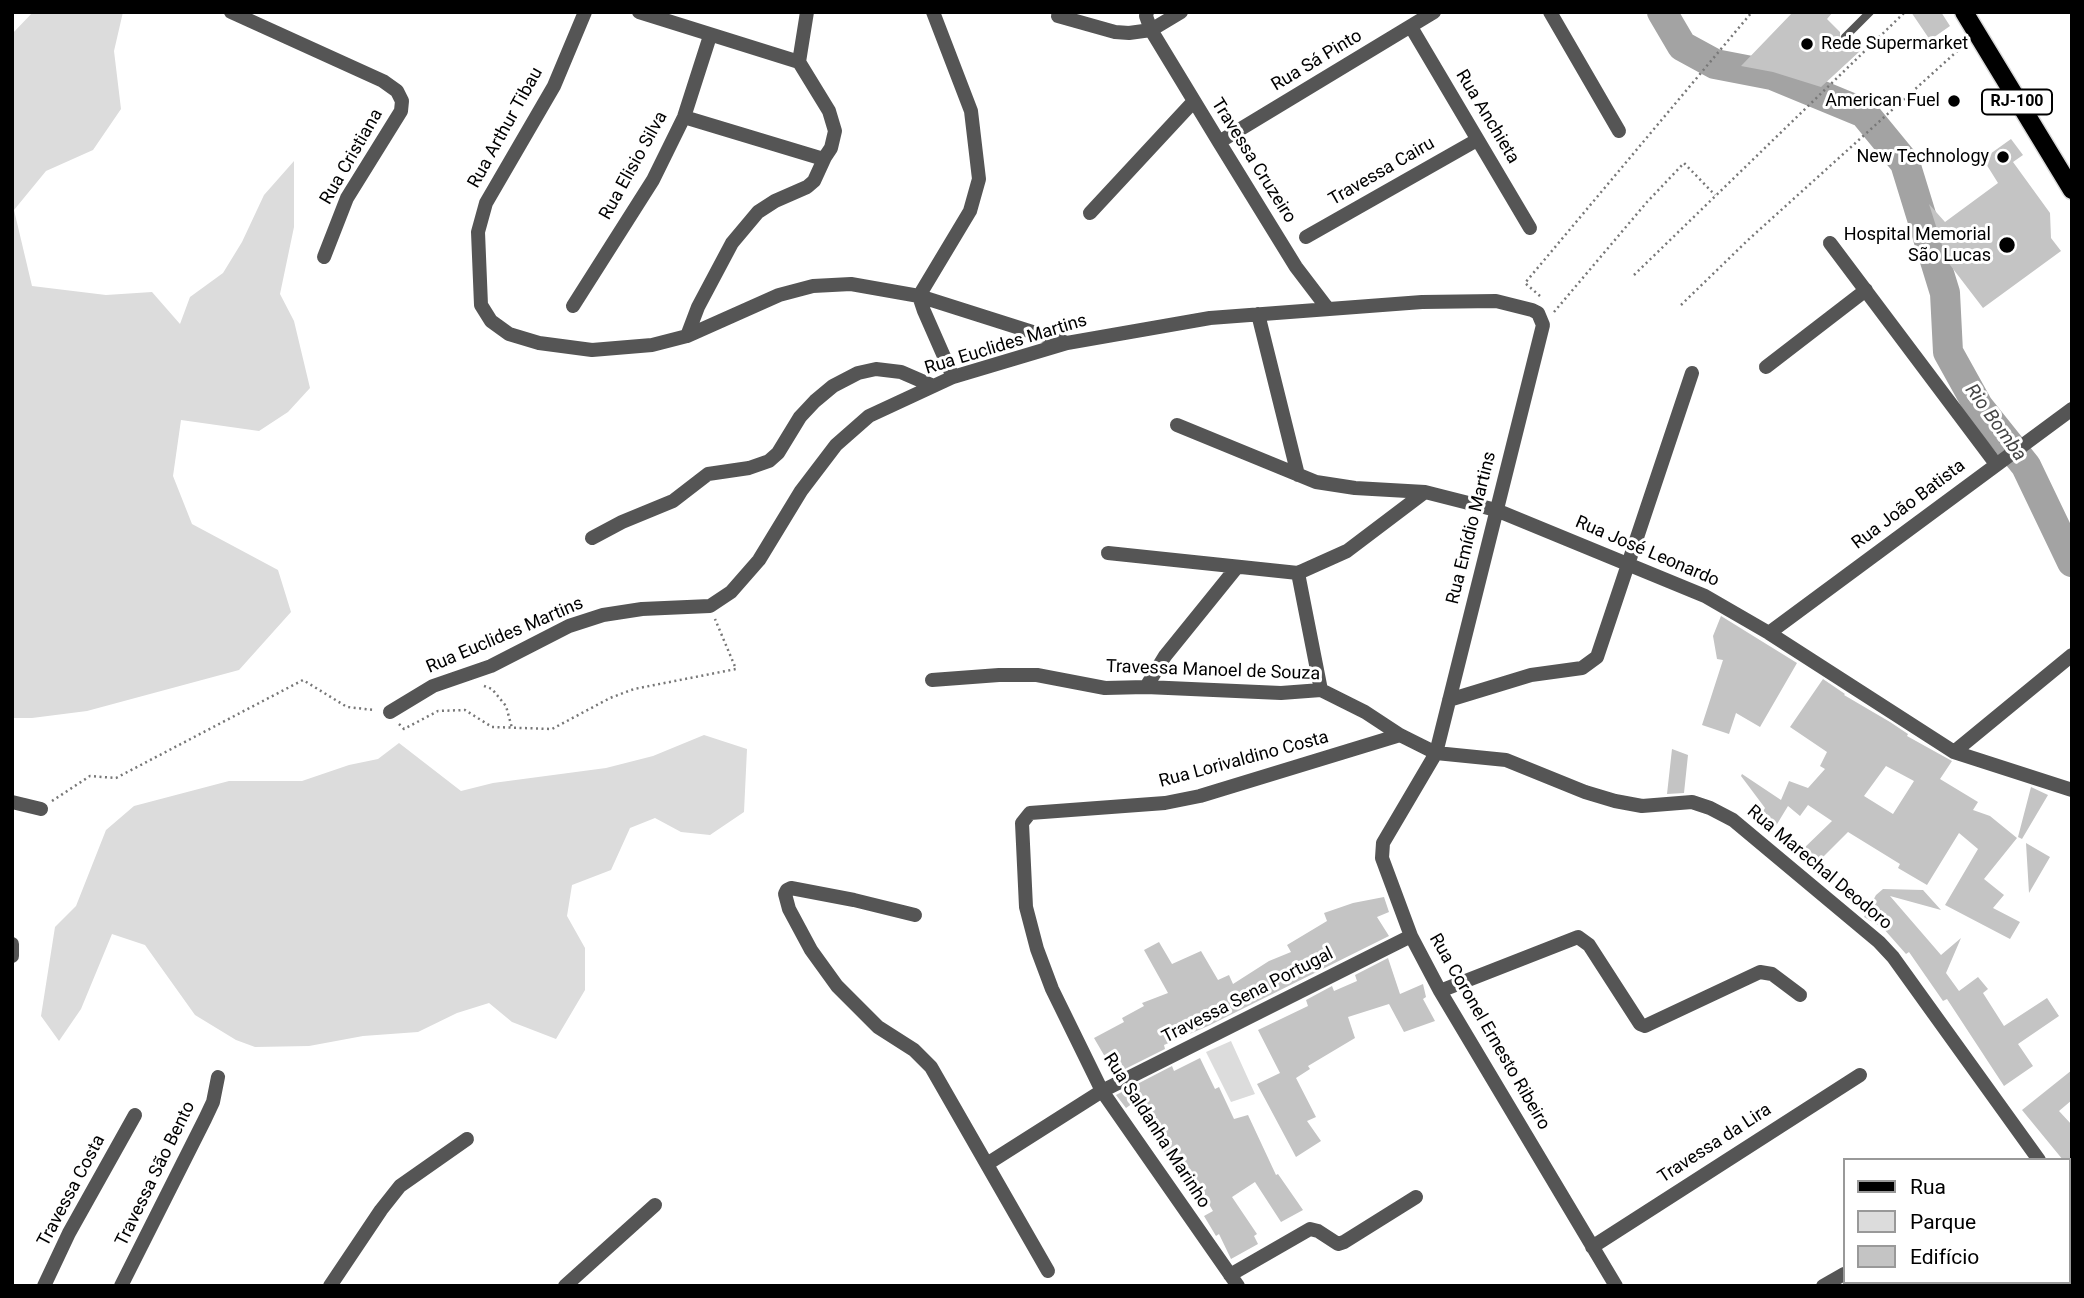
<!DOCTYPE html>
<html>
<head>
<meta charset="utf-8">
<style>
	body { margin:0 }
	#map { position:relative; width:2084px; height:1298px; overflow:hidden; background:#fff; font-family:Roboto,sans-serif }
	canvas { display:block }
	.frame { position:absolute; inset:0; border:14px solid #000; pointer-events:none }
	.legend { position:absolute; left:1843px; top:1158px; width:228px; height:126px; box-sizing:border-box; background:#fff; border:2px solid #999; margin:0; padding:9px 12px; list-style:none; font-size:21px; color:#000 }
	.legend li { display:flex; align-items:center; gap:14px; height:35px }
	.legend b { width:35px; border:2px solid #999 }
</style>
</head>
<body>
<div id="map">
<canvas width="2084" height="1298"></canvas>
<div class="frame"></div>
<ul class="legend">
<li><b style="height:9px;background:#000"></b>Rua</li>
<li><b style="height:19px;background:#dcdcdc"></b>Parque</li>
<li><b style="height:19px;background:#c4c4c4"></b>Edifício</li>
</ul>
</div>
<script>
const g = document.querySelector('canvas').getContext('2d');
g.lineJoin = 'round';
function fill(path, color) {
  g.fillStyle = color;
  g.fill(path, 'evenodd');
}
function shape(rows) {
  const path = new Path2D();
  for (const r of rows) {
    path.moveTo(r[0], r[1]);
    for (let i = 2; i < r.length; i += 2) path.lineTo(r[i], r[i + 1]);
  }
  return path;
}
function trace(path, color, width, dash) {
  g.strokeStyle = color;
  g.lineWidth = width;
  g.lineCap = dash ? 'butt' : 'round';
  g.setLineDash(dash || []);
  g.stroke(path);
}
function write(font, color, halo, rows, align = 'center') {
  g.font = font + ' Roboto,sans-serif';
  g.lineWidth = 6;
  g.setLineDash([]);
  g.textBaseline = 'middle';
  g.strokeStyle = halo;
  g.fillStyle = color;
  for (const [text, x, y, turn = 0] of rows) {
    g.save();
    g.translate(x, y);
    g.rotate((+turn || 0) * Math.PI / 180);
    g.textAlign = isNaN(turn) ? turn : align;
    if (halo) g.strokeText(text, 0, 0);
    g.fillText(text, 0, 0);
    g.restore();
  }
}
fill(shape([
	[33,12,123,12,114,51,121,109,93,150,46,171,14,210,32,286,106,295,152,292,180,324,190,297,223,273,242,242,264,195,294,161,294,227,280,294,294,321,310,388,288,412,259,431,181,420,173,476,192,524,278,570,291,612,239,670,87,711,32,718,12,718,12,34],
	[704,735,747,749,744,812,710,835,681,832,655,818,630,828,611,870,572,885,567,916,585,948,585,990,556,1039,512,1022,489,1003,457,1013,418,1032,363,1036,309,1046,255,1047,236,1040,195,1015,145,945,112,934,81,1009,59,1041,41,1016,55,927,76,906,106,830,134,806,229,781,302,781,349,765,378,759,399,743,461,791,493,783,606,768,653,756],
	[1231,1041,1255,1094,1231,1102,1206,1052]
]), '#dcdcdc');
trace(shape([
	[1662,12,1682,46,1715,64,1772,75,1864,113,1905,163,1945,293,1948,352,1978,406,2026,466,2072,562]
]), '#a3a3a3', 30);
fill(shape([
	[1793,12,1833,12,1827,19,1840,32,1840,41,1844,43,1850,42,1860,51,1821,87,1773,72,1741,66],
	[1911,12,1941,12,1950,26,1930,40],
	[2011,139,2023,155,2013,162,2050,213,2051,238,2061,251,1983,308,1947,261,1929,204,1945,222,1998,183,1983,159],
	[1721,616,1797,663,1760,727,1736,713,1729,734,1702,725,1723,660,1717,659,1713,636],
	[1823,679,1845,694,1844,695,1890,722,1908,734,1907,736,1952,761,1940,779,1978,802,1973,810,1990,816,2017,838,1984,879,2004,895,1993,908,2020,922,2010,939,1945,905,1978,849,1959,833,1927,885,1898,868,1900,864,1848,832,1814,866,1800,852,1832,821,1808,805,1800,816,1788,806,1771,834,1755,824,1765,808,1741,776,1742,774,1784,802,1781,800,1789,781,1808,788,1825,769,1820,766,1827,752,1790,727],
	[1886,766,1914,781,1893,814,1864,796],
	[1672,749,1688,755,1684,793,1667,794],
	[2031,787,2048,795,2022,839,2018,837],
	[2026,843,2050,857,2029,893],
	[1883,889,1923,890,1941,910,1890,896,1941,955,1961,938,1946,973,1959,991,1978,977,1988,989,1983,993,2004,1026,2047,998,2059,1016,2018,1044,2033,1066,2004,1086,1947,999,1943,1001,1909,952,1906,954,1883,928,1864,917,1876,895],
	[1384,897,1389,912,1377,917,1389,936,1208,1026,1164,1045,1165,1049,1115,1074,1094,1038,1124,1022,1122,1018,1144,1006,1142,1003,1168,993,1144,950,1159,942,1172,964,1201,951,1218,980,1229,975,1233,984,1269,961,1291,952,1287,945,1327,921,1324,913,1353,903],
	[1388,958,1400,994,1423,984,1426,997,1423,999,1435,1021,1404,1032,1389,1004,1348,1017,1355,1038,1308,1066,1310,1069,1296,1078,1316,1117,1307,1121,1321,1141,1296,1157,1257,1084,1280,1073,1258,1030,1308,1006,1306,1000,1332,986,1334,991,1357,981,1355,975],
	[1200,1058,1215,1089,1219,1087,1234,1119,1248,1115,1276,1175,1278,1174,1303,1210,1281,1222,1255,1182,1232,1197,1257,1234,1254,1236,1258,1244,1231,1259,1219,1234,1216,1236,1204,1216,1213,1211,1198,1186,1191,1192,1177,1174,1179,1173,1152,1135,1136,1101,1126,1108,1116,1095,1172,1066,1174,1071],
	[2072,1070,2072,1100,2059,1111,2072,1125,2072,1170,2068,1166,2068,1160,2063,1160,2022,1110]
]), '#c4c4c4');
const primary = shape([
	[1964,12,2072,190]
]);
trace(primary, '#dbdbdb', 21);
trace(shape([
	[1634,275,1905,12],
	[1540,296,1525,283,1752,12],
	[1681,305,1748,240,1964,45],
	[1554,312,1647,202,1684,163,1715,195],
	[484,686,492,689,506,706,512,728],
	[399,724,404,729,438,711,465,710,492,727,552,729,610,698,634,689,736,669,715,619],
	[52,801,90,776,116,778,303,680,347,707,374,710]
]), '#777', 2.5, [2, 3.5]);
trace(shape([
	[1845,37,1870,12]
]), '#555', 8);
trace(shape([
	[231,12,383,81,397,91,402,101,401,111,347,198,324,257],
	[585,12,554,86,486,203,478,232,481,305,491,321,509,334,539,343,592,350,652,345,687,336,779,295,813,286,851,284,919,296,1067,343],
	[639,12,799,62],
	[933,12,971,111,979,179,970,211,919,296,924,311,953,377],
	[1147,12,1146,16,1151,30,1219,142,1296,267,1328,309],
	[1550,12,1619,131],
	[1058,16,1115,32,1129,33,1151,30,1181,12],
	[1411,27,1530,228],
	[684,117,820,158,825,157,831,148,835,131,829,111,799,62,807,12],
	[1219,142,1434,12],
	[1090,213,1194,101],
	[1306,237,1477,140],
	[1830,243,1996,464],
	[573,306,653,180,684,117,710,36],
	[1258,314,1298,475],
	[687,336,698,307,732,243,758,212,775,201,807,187,814,181,825,157],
	[1766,367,1866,290],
	[1177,425,1316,482,1355,488,1425,492,1496,510,1705,596,1769,633,1954,752,2072,790],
	[592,538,622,522,673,501,708,474,749,468,769,461,778,453,800,417,815,401,833,386,858,373,876,369,901,372,931,385],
	[1108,553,1298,573,1347,551,1425,492],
	[1298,573,1321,690],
	[1769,633,2072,409],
	[932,680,999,675,1037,675,1105,688,1146,687,1281,693,1321,690,1365,712,1400,735,1436,753,1506,760,1585,792,1615,801,1642,806,1692,802,1710,808,1733,820,1879,942,1893,957,2039,1160],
	[1146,687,1165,656,1237,567],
	[1449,700,1531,675,1582,668,1597,657,1692,373],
	[390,712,433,686,491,666,569,626,603,615,642,609,710,606,731,592,759,560,801,491,836,445,869,416,953,377,1067,343,1210,318,1422,302,1496,301,1532,310,1538,313,1543,325,1436,753,1383,843,1382,858,1411,936,1440,991,1616,1286],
	[1954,752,2072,655],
	[12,802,41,809],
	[915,915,854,900,791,888,787,890,785,894,789,909,811,950,837,986,878,1027,914,1050,931,1067,1048,1271],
	[12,944,12,956],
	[1440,991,1578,937,1589,945,1640,1024,1645,1026,1760,972,1772,974,1800,995],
	[987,1164,1102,1091,1411,936],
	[2068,1201,2072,1206],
	[1592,1247,1860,1075],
	[1230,1275,1310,1229,1318,1231,1338,1244,1344,1242,1416,1197],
	[44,1286,69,1233,135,1115],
	[121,1286,205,1119,213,1102,218,1077],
	[330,1286,381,1210,400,1186,467,1139],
	[565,1286,655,1205],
	[1238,1286,1102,1091,1052,989,1037,949,1026,907,1022,823,1030,813,1165,803,1200,796,1400,735],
	[1823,1286,1844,1274]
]), '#555', 14);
trace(primary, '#000', 18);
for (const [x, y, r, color] of [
	[1807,44,7,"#000"],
	[1954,101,7,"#000"],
	[2003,157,7,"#000"],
	[2007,245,9,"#000"]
]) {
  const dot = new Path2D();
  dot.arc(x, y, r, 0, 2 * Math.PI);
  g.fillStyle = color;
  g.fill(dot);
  trace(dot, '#fff', 2.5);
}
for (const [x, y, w] of [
	[2017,102,70]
]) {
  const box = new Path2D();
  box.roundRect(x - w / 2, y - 12.5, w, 25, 5);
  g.fillStyle = '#fff';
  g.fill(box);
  trace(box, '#000', 2);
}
write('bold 16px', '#000', null, [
	["RJ-100",2017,102]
]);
write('18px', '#000', '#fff', [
	["Rede Supermarket",1821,44,"left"],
	["American Fuel",1940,101],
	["New Technology",1989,157],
	["Hospital Memorial",1991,235],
	["São Lucas",1991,256]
], 'right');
write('18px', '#000', '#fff', [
	["Rua Sá Pinto",1317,61,-31],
	["Rua Anchieta",1487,117,59],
	["Rua Arthur Tibau",506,128,-61],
	["Rua Cristiana",352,157,-60],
	["Travessa Cruzeiro",1253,161,58],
	["Rua Elisio Silva",634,166,-61],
	["Travessa Cairu",1382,172,-30],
	["Rua Euclides Martins",1006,345,-17],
	["Rua João Batista",1909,505,-37],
	["Rua Emídio Martins",1472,528,-76],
	["Rua José Leonardo",1647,552,23],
	["Rua Euclides Martins",505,636,-23],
	["Travessa Manoel de Souza",1213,671,2],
	["Rua Lorivaldino Costa",1244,760,-15],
	["Rua Marechal Deodoro",1819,868,40],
	["Travessa Sena Portugal",1248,996,-27],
	["Rua Coronel Ernesto Ribeiro",1489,1032,60],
	["Rua Saldanha Marinho",1156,1131,57],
	["Travessa da Lira",1715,1144,-33],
	["Travessa São Bento",156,1174,-64],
	["Travessa Costa",72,1191,-62]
]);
write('italic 19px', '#444', '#fff', [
	["Rio Bomba",1995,423,54]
]);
</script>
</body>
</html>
